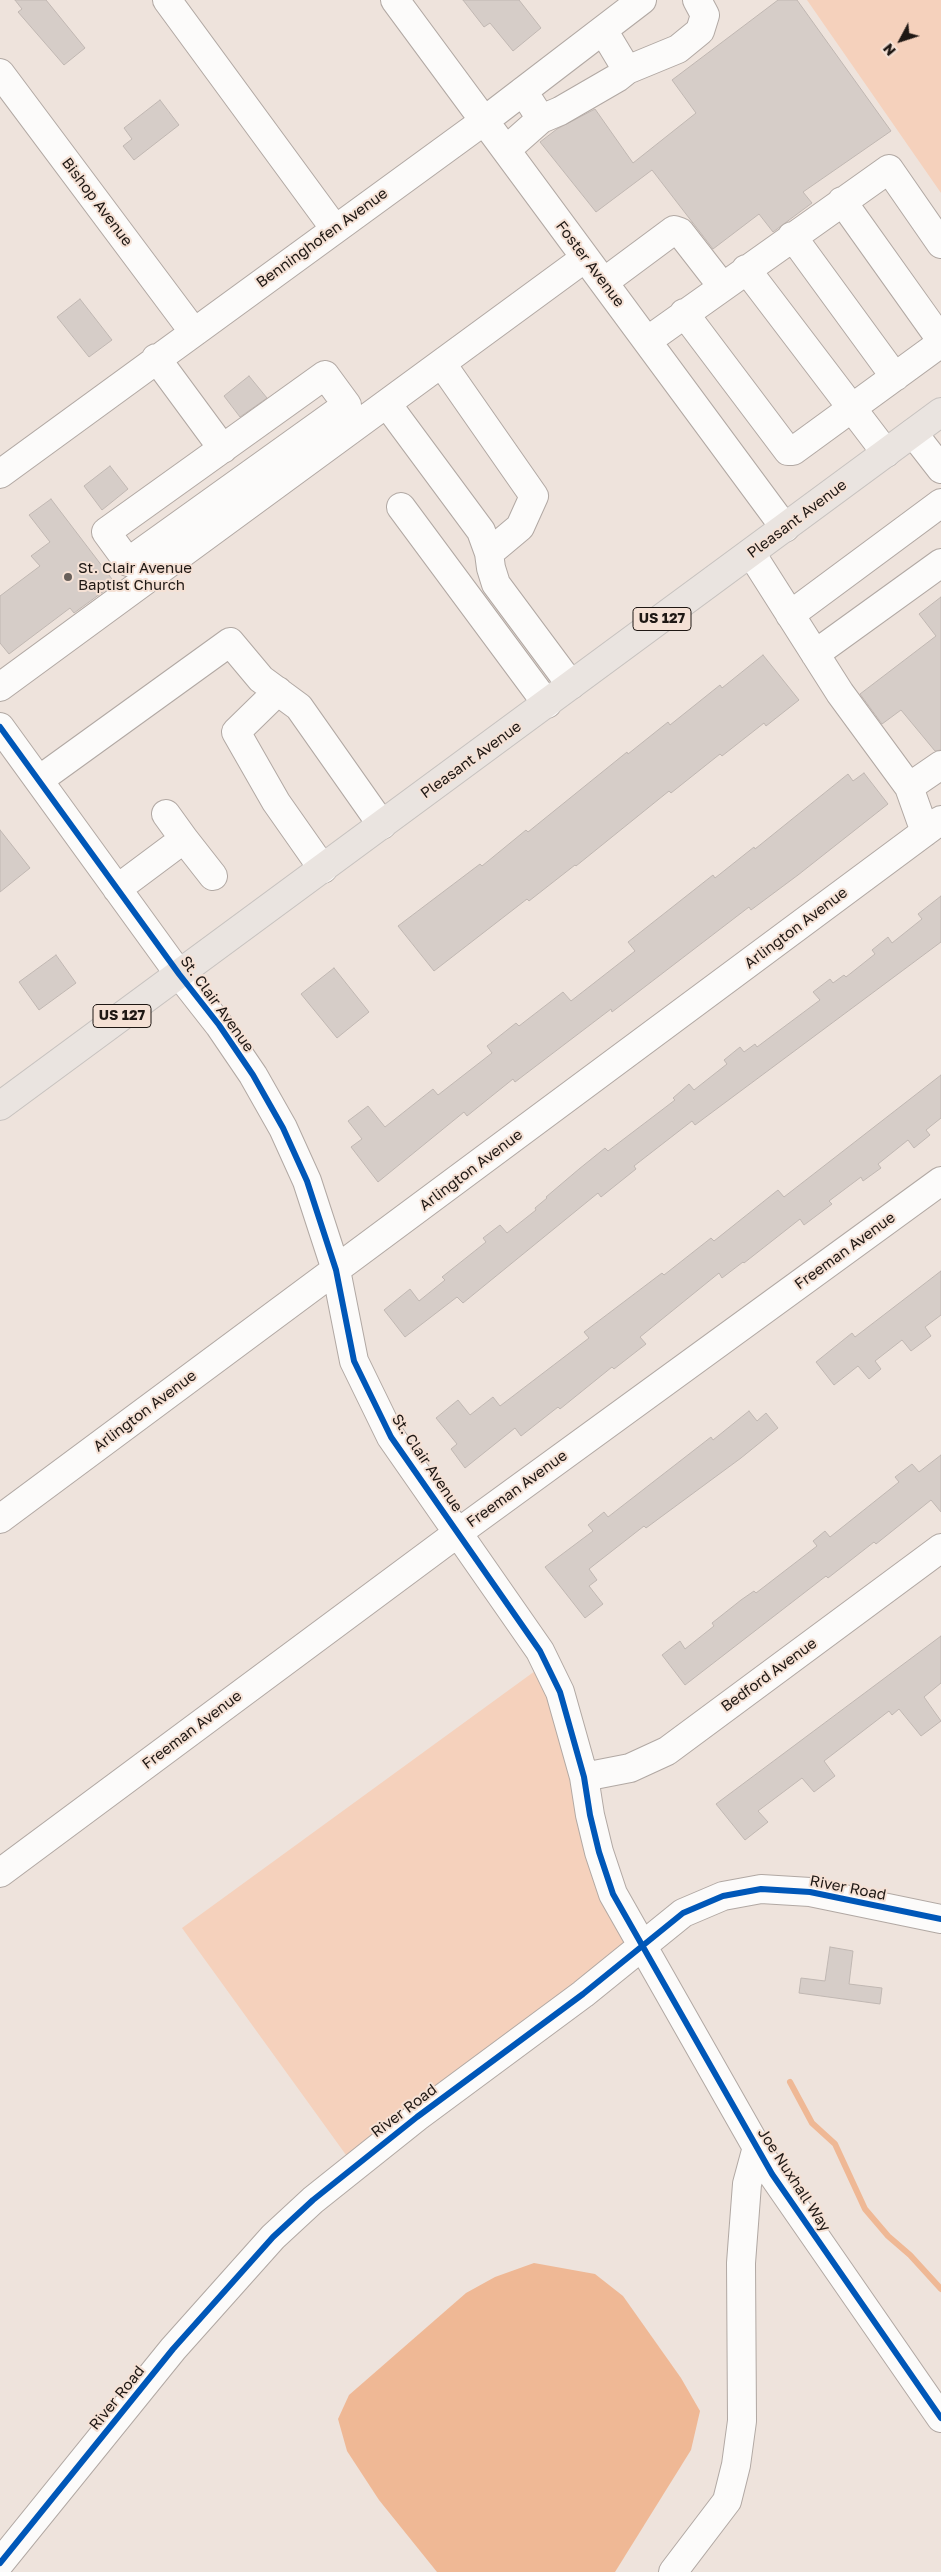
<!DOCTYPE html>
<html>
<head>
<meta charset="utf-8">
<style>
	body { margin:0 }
	#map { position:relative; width:941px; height:2572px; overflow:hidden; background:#eee3dc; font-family:"Golos Text",sans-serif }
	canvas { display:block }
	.north { position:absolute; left:876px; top:15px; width:50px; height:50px; -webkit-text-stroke:4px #f5e1d5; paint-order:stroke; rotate:230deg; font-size:14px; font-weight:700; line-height:20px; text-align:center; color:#1f1814 }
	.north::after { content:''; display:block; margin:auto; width:18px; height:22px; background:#1f1814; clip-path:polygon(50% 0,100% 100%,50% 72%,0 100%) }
</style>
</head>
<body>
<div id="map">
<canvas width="941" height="2572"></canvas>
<div class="north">N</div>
</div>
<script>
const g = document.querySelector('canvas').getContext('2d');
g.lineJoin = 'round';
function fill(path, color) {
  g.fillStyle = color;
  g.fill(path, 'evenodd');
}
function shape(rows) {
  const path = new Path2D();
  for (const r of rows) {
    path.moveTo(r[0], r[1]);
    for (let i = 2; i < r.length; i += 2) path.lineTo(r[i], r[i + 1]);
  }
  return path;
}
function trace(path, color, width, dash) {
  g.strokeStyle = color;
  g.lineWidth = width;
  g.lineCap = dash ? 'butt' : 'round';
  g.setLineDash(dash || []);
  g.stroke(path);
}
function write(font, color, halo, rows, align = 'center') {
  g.font = font + ' "Golos Text",sans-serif';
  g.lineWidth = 4;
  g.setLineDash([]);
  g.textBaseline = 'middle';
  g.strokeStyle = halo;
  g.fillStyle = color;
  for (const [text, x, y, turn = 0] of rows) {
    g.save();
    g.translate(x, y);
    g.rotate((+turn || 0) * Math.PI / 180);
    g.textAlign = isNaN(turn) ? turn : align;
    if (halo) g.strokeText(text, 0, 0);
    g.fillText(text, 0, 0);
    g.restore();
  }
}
fill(shape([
	[807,0,941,0,941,193],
	[546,1663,641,1945,354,2166,182,1928]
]), '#f5d1bc');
fill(shape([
	[534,2263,595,2274,623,2296,681,2378,700,2411,691,2450,615,2572,437,2572,379,2500,347,2451,338,2419,349,2395,466,2293,495,2277]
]), '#efb895');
trace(shape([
	[790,2082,812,2123,835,2144,865,2209,888,2236,910,2255,941,2289]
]), '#efb895', 6);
const building = shape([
	[15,0,46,0,85,48,64,65,18,12,22,9,15,0],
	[463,0,519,0,541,28,513,51,490,23,484,27,463,0],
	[778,0,797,0,891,131,803,192,812,203,773,232,759,214,713,249,652,170,596,212,540,142,557,129,595,109,633,163,696,113,672,80,778,0],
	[160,100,179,125,134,160,123,146,132,139,124,128,160,100],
	[80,299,112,340,89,357,57,317,80,299],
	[249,376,267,398,240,417,224,396,249,376],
	[110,466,128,489,102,510,84,486,110,466],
	[51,499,115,583,74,613,70,608,9,654,0,643,0,596,40,566,31,556,50,542,29,515,51,499],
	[941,597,941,750,935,751,901,710,882,724,860,694,936,636,919,614,941,597],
	[763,655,799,700,766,726,764,723,722,756,720,754,671,793,669,791,576,866,575,865,529,901,527,899,434,971,398,926,480,864,482,866,526,830,528,832,627,752,628,754,668,722,670,725,720,685,722,688,763,655],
	[864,773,888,804,798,875,751,910,749,907,612,1012,611,1009,515,1082,513,1079,467,1116,464,1112,378,1182,351,1147,362,1139,348,1121,368,1106,385,1127,433,1089,438,1095,492,1053,487,1046,516,1023,519,1026,563,992,571,1001,635,951,628,942,713,875,715,878,754,847,755,849,848,774,853,781,864,773],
	[0,830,30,868,0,892,0,830],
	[941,896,941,942,695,1125,692,1121,634,1166,636,1169,601,1197,598,1193,463,1303,457,1297,405,1337,384,1310,410,1289,419,1301,445,1280,442,1277,486,1242,483,1238,500,1225,507,1233,536,1210,535,1208,547,1198,546,1197,579,1169,605,1148,608,1151,675,1100,673,1098,689,1084,694,1090,727,1064,724,1060,740,1047,744,1052,755,1044,757,1047,820,1000,813,992,830,979,833,983,844,975,846,977,875,954,872,950,888,937,892,943,922,919,918,914,941,896],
	[56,955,76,983,39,1010,19,982,56,955],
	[334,968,369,1012,337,1038,301,994,334,968],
	[941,1075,941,1118,926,1130,930,1135,914,1148,908,1140,878,1164,881,1168,863,1181,861,1177,829,1201,832,1204,804,1225,800,1219,744,1263,743,1262,722,1278,719,1273,640,1337,646,1344,614,1369,612,1367,560,1409,558,1407,521,1436,515,1428,465,1468,451,1449,457,1444,436,1418,458,1400,470,1415,493,1397,500,1406,589,1338,584,1332,662,1273,664,1275,711,1238,714,1241,778,1190,784,1197,941,1075],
	[941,1271,941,1315,925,1327,931,1336,911,1351,902,1340,875,1361,881,1369,869,1379,858,1366,834,1385,816,1362,852,1333,855,1337,941,1271],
	[749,1411,757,1421,766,1413,778,1428,741,1458,646,1528,644,1526,589,1569,597,1580,589,1586,603,1604,585,1618,545,1567,593,1531,588,1525,604,1512,608,1517,711,1437,713,1440,749,1411],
	[941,1455,941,1512,931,1500,876,1544,874,1542,828,1578,826,1576,685,1685,662,1655,680,1641,685,1649,714,1626,712,1623,741,1600,754,1591,756,1593,817,1546,813,1541,825,1531,830,1537,899,1482,895,1477,912,1464,919,1472,941,1455],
	[941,1636,941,1683,924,1697,941,1721,921,1736,899,1709,892,1715,889,1711,824,1761,835,1776,814,1792,802,1778,758,1811,768,1822,745,1840,716,1804,941,1636],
	[830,1947,853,1951,849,1984,882,1988,880,2004,799,1993,801,1978,825,1981,830,1947]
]);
fill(building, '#d6cdc8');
trace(building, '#c0b7b2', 1);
const minor = shape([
	[167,0,335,229],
	[395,0,785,528],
	[627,70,678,49,700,31,705,15,697,0],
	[0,73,193,331],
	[523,91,541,119,560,111,617,78,627,70,603,30],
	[506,150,541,119],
	[842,201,941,340],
	[792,236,895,377],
	[746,269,886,453],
	[604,282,674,230,680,232,722,286],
	[684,313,788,451,793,451,941,343],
	[647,341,889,169,941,244],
	[156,358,223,449],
	[442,364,534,496,520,527,489,553,491,568,496,584,571,685],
	[325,375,347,405,128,562,106,532,325,375],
	[387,404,481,531,489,553],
	[913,433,941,469],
	[0,474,484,121,642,0],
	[401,507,547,704],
	[751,553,840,693,909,787,925,832],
	[790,615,941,503],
	[815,654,941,563],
	[0,687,585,258],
	[278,691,236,732,276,802,323,869],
	[0,727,179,974,219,1025,253,1075,283,1128,307,1181,336,1270,354,1361,391,1437,540,1651,560,1692,584,1777,590,1815,599,1852,613,1894,772,2174,941,2418],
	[39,780,230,642,261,679,299,707,382,825],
	[909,787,941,765],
	[184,839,213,876],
	[117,889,184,839,166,814],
	[0,1519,941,820],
	[584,1777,630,1768,667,1751,941,1548],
	[0,1873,459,1532,941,1181],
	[0,2563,173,2349,273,2237,313,2200,417,2117,583,1994,683,1913,723,1896,761,1889,810,1892,941,1919],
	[673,2572,727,2501,736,2465,742,2421,741,2263,747,2184,757,2147]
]);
const major = shape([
	[0,1106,941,412]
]);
trace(minor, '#b1a8a3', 30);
trace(major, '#c7c2bf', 30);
trace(minor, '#fcfbfa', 28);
trace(major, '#eae4e0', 28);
trace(shape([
	[0,727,179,974,219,1025,253,1075,283,1128,307,1181,336,1270,354,1361,391,1437,540,1651,560,1692,584,1777,590,1815,599,1852,613,1894,772,2174,941,2418],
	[0,2563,173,2349,273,2237,313,2200,417,2117,583,1994,683,1913,723,1896,761,1889,810,1892,941,1919]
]), '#0057b8', 6);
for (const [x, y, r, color] of [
	[68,577,5,"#675f5a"]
]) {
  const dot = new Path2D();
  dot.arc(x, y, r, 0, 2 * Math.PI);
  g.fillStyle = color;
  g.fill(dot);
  trace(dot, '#f5e1d5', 2);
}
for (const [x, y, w] of [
	[662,619,58],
	[122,1016,58]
]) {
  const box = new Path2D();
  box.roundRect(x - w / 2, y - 11.5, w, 23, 4);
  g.fillStyle = '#f5e1d5';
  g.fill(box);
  trace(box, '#1f1814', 1);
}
write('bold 14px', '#1f1814', null, [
	["US 127",662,619],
	["US 127",122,1016]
]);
write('15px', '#1f1814', '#f5e1d5', [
	["Bishop Avenue",97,202,53],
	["Benninghofen Avenue",322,238,-36],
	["Foster Avenue",590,264,53],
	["Pleasant Avenue",797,519,-37],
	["Pleasant Avenue",471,760,-36],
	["Arlington Avenue",796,928,-37],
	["St. Clair Avenue",217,1004,54],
	["Arlington Avenue",471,1170,-37],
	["Freeman Avenue",845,1251,-36],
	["Arlington Avenue",145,1411,-37],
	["St. Clair Avenue",427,1463,56],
	["Freeman Avenue",517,1489,-36],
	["Bedford Avenue",769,1675,-36],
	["Freeman Avenue",192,1730,-37],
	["River Road",848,1888,11],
	["River Road",404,2111,-37],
	["Joe Nuxhall Way",794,2180,57],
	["River Road",117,2398,-51]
]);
write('15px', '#1f1814', '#f5e1d5', [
	["St. Clair Avenue",78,568],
	["Baptist Church",78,585]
], 'left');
</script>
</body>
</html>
